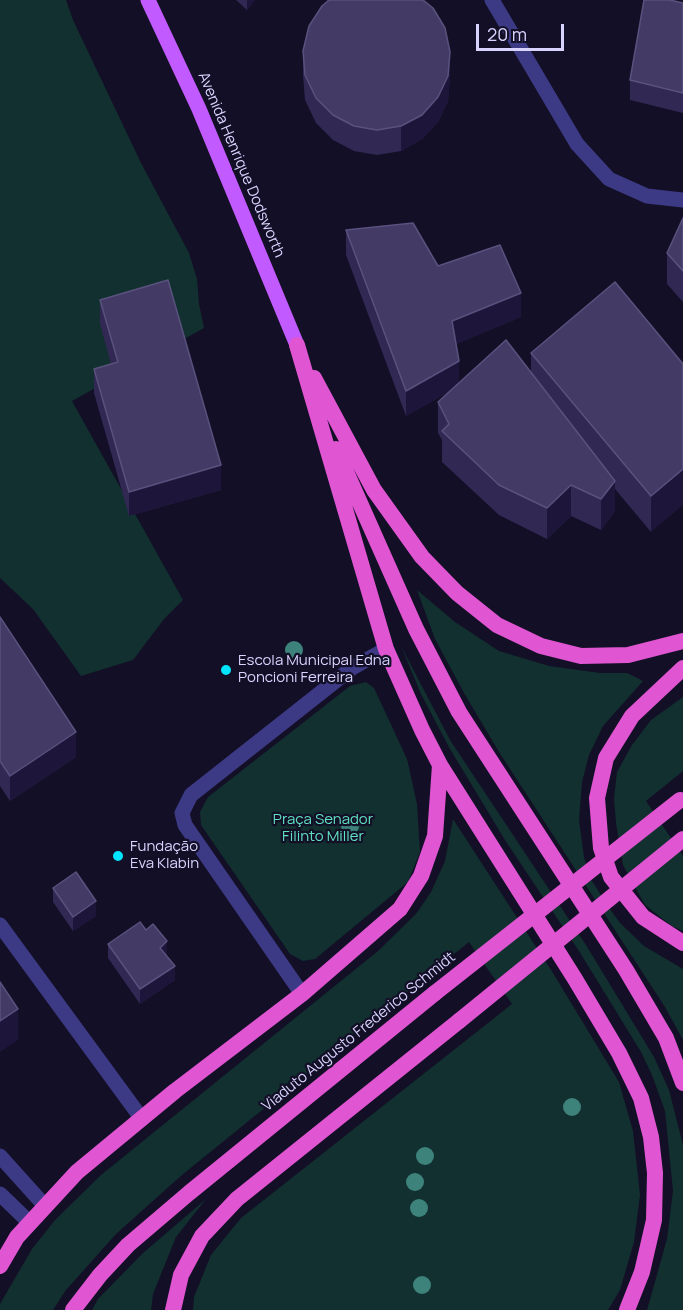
<!DOCTYPE html>
<html>
<head>
<meta charset="utf-8">
<style>
	body { margin:0 }
	#map { position:relative; width:683px; height:1310px; overflow:hidden; background:#130f26; font-family:Manrope,sans-serif }
	canvas { display:block }
	.scale { position:absolute; left:476px; top:24px; width:88px; height:27px; box-sizing:border-box; border:3px solid #d9d4ff; border-top:0; padding-left:8px; font-size:18px; line-height:21px; white-space:nowrap; color:#d9d4ff; -webkit-text-stroke:4px #130f26; paint-order:stroke }
</style>
</head>
<body>
<div id="map">
<canvas width="683" height="1310"></canvas>
<div class="scale">20 m</div>
</div>
<script>
const g = document.querySelector('canvas').getContext('2d');
g.lineJoin = 'round';
function fill(path, color) {
  g.fillStyle = color;
  g.fill(path, 'evenodd');
}
function shape(rows) {
  const path = new Path2D();
  for (const r of rows) {
    path.moveTo(r[0], r[1]);
    for (let i = 2; i < r.length; i += 2) path.lineTo(r[i], r[i + 1]);
  }
  return path;
}
function trace(path, color, width, dash) {
  g.strokeStyle = color;
  g.lineWidth = width;
  g.lineCap = dash ? 'butt' : 'round';
  g.setLineDash(dash || []);
  g.stroke(path);
}
function write(font, color, halo, rows, align = 'center') {
  g.font = font + ' Manrope,sans-serif';
  g.lineWidth = 4.5;
  g.setLineDash([]);
  g.textBaseline = 'middle';
  g.strokeStyle = halo;
  g.fillStyle = color;
  for (const [text, x, y, turn = 0] of rows) {
    g.save();
    g.translate(x, y);
    g.rotate((+turn || 0) * Math.PI / 180);
    g.textAlign = isNaN(turn) ? turn : align;
    if (halo) g.strokeText(text, 0, 0);
    g.fillText(text, 0, 0);
    g.restore();
  }
}
fill(shape([
	[0,0,66,0,73,20,141,163,189,253,197,279,199,304,204,328,72,401,183,600,164,619,133,660,81,676,33,609,0,578],
	[417,590,455,622,499,651,549,666,600,673,627,673,643,681,603,726,589,755,582,782,579,820,584,857,590,878,612,912,620,923,644,946,683,969,683,1040,665,1007,499,752,464,693,435,639],
	[401,646,450,740,586,945,654,1057,669,1090,683,1145,683,1310,647,1310,667,1239,673,1191,665,1111,652,1075,641,1052,579,951,505,840,450,749,421,694],
	[366,682,374,688,407,759,417,804,420,852,408,882,315,959,303,961,290,954,201,825,200,812,208,797,350,686],
	[683,697,683,771,646,801,683,856,683,931,672,926,645,905,623,865,616,823,614,798,617,772,632,745,651,720],
	[453,819,553,973,619,1082,633,1131,640,1195,634,1242,620,1290,608,1310,193,1310,194,1297,211,1255,241,1218,512,1004,469,942,182,1175,116,1234,66,1290,53,1310,0,1310,0,1304,32,1249,55,1220,101,1175,378,951,416,914,431,892,445,861],
	[206,1199,176,1237,153,1294,151,1310,92,1310,98,1299,142,1254]
]), '#12302f');
trace(shape([
	[492,0,577,144,609,179,647,196,683,200],
	[0,925,142,1119],
	[302,994,185,825,182,813,191,795,352,668,386,649],
	[0,1156,45,1206],
	[0,1194,30,1223]
]), '#3d3a85', 15);
trace(shape([
	[148,0,199,109,297,345]
]), '#c25bff', 15);
trace(shape([
	[297,345,386,649,422,730,440,765,575,979,619,1053,641,1098,651,1137,655,1173,654,1220,642,1272,627,1310],
	[314,378,374,490,422,557,457,593,497,625,541,646,581,656,628,655,683,641],
	[336,449,416,629,459,712,626,970,666,1038,683,1083],
	[683,668,632,716,606,758,597,798,601,848,611,877,643,917,683,943],
	[0,1266,17,1237,77,1172,175,1091,302,994,400,909,421,876,435,836,440,765],
	[73,1310,100,1275,128,1245,189,1193,435,993],
	[173,1310,181,1275,202,1236,237,1199,459,1021]
]), '#e055d1', 16);
trace(shape([
	[435,993,680,800],
	[459,1021,683,839]
]), '#e055d1', 16);
g.fillStyle = '#3d827b';
for (const [x, y] of [
	[294,650],
	[350,826],
	[572,1107],
	[425,1156],
	[415,1182],
	[419,1208],
	[422,1285]
]) {
  g.beginPath();
  g.arc(x, y, 9, 0, 2 * Math.PI);
  g.fill();
}
fill(shape([
	[236,0,255,0,247,10],
	[683,3,683,113,630,100,630,80],
	[303,51,450,77,448,101,438,122,422,139,401,151,377,155,354,151,333,140,316,123,305,100,303,75],
	[683,218,683,302,667,284,667,253],
	[346,230,438,266,521,317,456,344,459,383,531,373,531,353,683,364,651,532,615,489,615,511,601,530,571,516,547,539,499,515,442,462,442,440,438,433,438,402,452,390,406,416,346,255],
	[100,300,221,490,129,516,94,393,94,369,111,364,100,324],
	[0,617,76,757,10,801,0,786],
	[53,888,96,916,73,931,53,902],
	[146,930,167,955,167,956,175,980,140,1004,108,958,108,944]
]), '#312854');
fill(shape([
	[247,0,255,0,247,10],
	[450,52,450,77,448,101,438,122,422,139,401,151,401,126],
	[521,293,521,317,452,346,452,321],
	[459,361,459,386,406,416,406,391],
	[221,465,221,490,129,516,129,492],
	[683,469,683,505,651,532,651,496],
	[615,481,615,511,601,530,601,499],
	[571,485,571,516,547,539,547,508],
	[76,732,76,757,10,801,10,776],
	[96,901,96,916,73,931,73,917],
	[167,941,167,955,160,962,160,948],
	[175,966,175,980,140,1004,140,989],
	[18,1009,18,1040,0,1052,0,1021]
]), '#1d163a');
const building = shape([
	[329,0,423,0,433,8,445,28,450,52,448,76,438,97,422,115,401,126,377,130,354,126,333,115,316,98,305,75,303,51,309,26,322,6,329,0],
	[644,0,670,0,683,3,683,93,630,80,644,0],
	[683,218,683,271,667,253,683,218],
	[413,223,438,266,500,245,521,293,452,321,459,361,406,391,346,230,413,223],
	[168,280,221,465,129,492,94,369,118,362,100,300,168,280],
	[615,282,683,364,683,469,651,496,531,353,615,282],
	[506,340,615,481,601,499,571,485,547,508,499,485,442,431,449,424,438,402,506,340],
	[0,617,76,732,10,776,0,761,0,617],
	[76,872,96,901,73,917,53,888,76,872],
	[140,922,146,930,153,924,167,941,160,948,175,966,140,989,108,944,140,922],
	[0,982,18,1009,0,1021,0,982]
]);
fill(building, '#433a66');
trace(building, '#5a527e', 1.5);
for (const [x, y, r, color] of [
	[226,670,6,"#00e5ff"],
	[118,856,6,"#00e5ff"]
]) {
  const dot = new Path2D();
  dot.arc(x, y, r, 0, 2 * Math.PI);
  g.fillStyle = color;
  g.fill(dot);
  trace(dot, '#130f26', 2);
}
write('15px', '#d9d4ff', '#130f26', [
	["Avenida Henrique Dodsworth",241,165,67],
	["Viaduto Augusto Frederico Schmidt",359,1032,-39]
]);
write('15px', '#d9d4ff', '#130f26', [
	["Escola Municipal Edna",238,661],
	["Poncioni Ferreira",238,678],
	["Fundação",130,847],
	["Eva Klabin",130,864]
], 'left');
write('15px', '#5fe0c0', '#130f26', [
	["Praça Senador",323,820],
	["Filinto Miller",323,837]
]);
</script>
</body>
</html>
